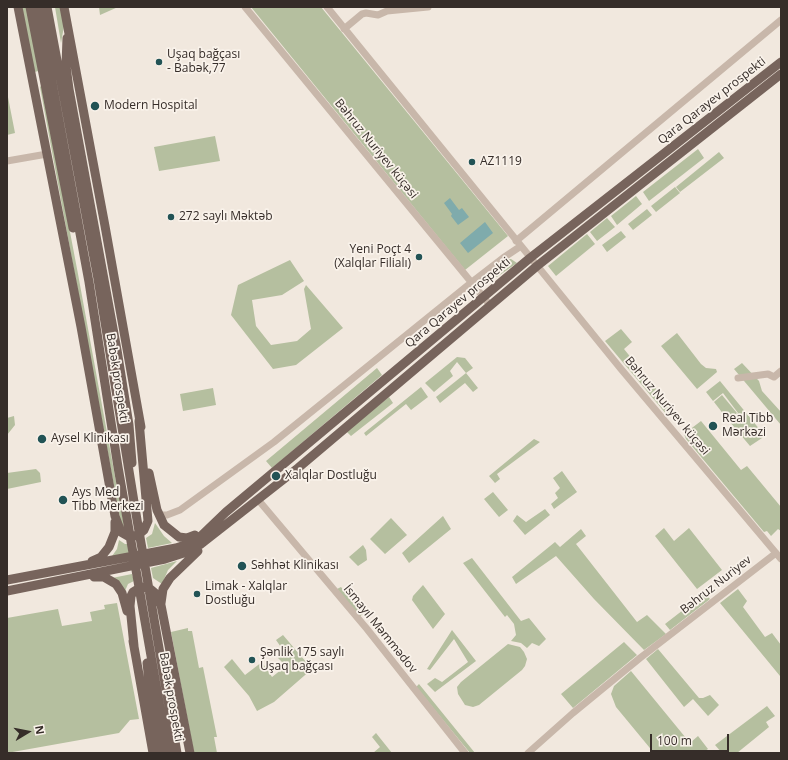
<!DOCTYPE html>
<html>
<head>
<meta charset="utf-8">
<style>
	body { margin:0 }
	#map { position:relative; width:788px; height:760px; overflow:hidden; background:#f1e8de; font-family:"Open Sans",sans-serif }
	canvas { display:block }
	.frame { position:absolute; inset:0; border:8px solid #362d29; pointer-events:none }
	.north { position:absolute; left:8px; top:712px; width:40px; height:40px; -webkit-text-stroke:3px #f9f2ea; paint-order:stroke; rotate:80deg; font-size:11px; font-weight:700; line-height:16px; text-align:center; color:#362d29 }
	.north::after { content:''; display:block; margin:auto; width:14px; height:18px; background:#362d29; clip-path:polygon(50% 0,100% 100%,50% 72%,0 100%) }
	.scale { position:absolute; left:650px; top:734px; width:79px; height:18px; box-sizing:border-box; border:2px solid #362d29; border-top:0; padding-left:5px; font-size:12px; line-height:14px; white-space:nowrap; color:#362d29; -webkit-text-stroke:3px #f9f2ea; paint-order:stroke }
</style>
</head>
<body>
<div id="map">
<canvas width="788" height="760"></canvas>
<div class="frame"></div>
<div class="north">N</div>
<div class="scale">100 m</div>
</div>
<script>
const g = document.querySelector('canvas').getContext('2d');
g.lineJoin = 'round';
function fill(path, color) {
  g.fillStyle = color;
  g.fill(path, 'evenodd');
}
function shape(rows) {
  const path = new Path2D();
  for (const r of rows) {
    path.moveTo(r[0], r[1]);
    for (let i = 2; i < r.length; i += 2) path.lineTo(r[i], r[i + 1]);
  }
  return path;
}
function trace(path, color, width, dash) {
  g.strokeStyle = color;
  g.lineWidth = width;
  g.lineCap = dash ? 'butt' : 'round';
  g.setLineDash(dash || []);
  g.stroke(path);
}
function write(font, color, halo, rows, align = 'center') {
  g.font = font + ' "Open Sans",sans-serif';
  g.lineWidth = 3.5;
  g.setLineDash([]);
  g.textBaseline = 'middle';
  g.strokeStyle = halo;
  g.fillStyle = color;
  for (const [text, x, y, turn = 0] of rows) {
    g.save();
    g.translate(x, y);
    g.rotate((+turn || 0) * Math.PI / 180);
    g.textAlign = isNaN(turn) ? turn : align;
    if (halo) g.strokeText(text, 0, 0);
    g.fillText(text, 0, 0);
    g.restore();
  }
}
fill(shape([
	[22,7,27,7,39,71,34,72],
	[55,7,60,7,64,26,61,43],
	[99,7,118,7,100,15],
	[251,7,321,7,508,236,465,270],
	[42,85,78,274,125,531,122,529,40,87],
	[7,92,15,133,7,135],
	[215,136,220,161,159,171,154,147],
	[698,149,704,158,649,201,643,192],
	[719,152,724,158,680,192,676,187],
	[675,187,680,193,656,212,651,206],
	[636,196,642,204,617,225,611,216],
	[647,209,652,215,633,230,628,224],
	[607,218,615,227,597,241,590,232],
	[621,231,626,237,607,252,602,245],
	[587,234,595,244,556,276,548,266],
	[507,259,511,259,517,263,497,277,495,277,493,271],
	[290,260,304,281,282,295,252,300,256,326,271,345,297,341,311,329,304,289,306,285,343,328,296,365,273,369,231,315,238,285],
	[621,329,632,342,624,349,673,410,667,415,605,341],
	[677,333,701,364,706,368,716,369,717,372,697,389,661,346],
	[457,357,465,358,473,368,466,373,478,388,473,392,465,383,440,403,436,397,466,373,457,362,450,371,453,376,434,392,425,383],
	[742,363,759,381,762,391,781,412,781,425,734,369],
	[377,368,382,375,272,468,266,461],
	[720,381,765,436,750,446,729,421,738,413,723,393,713,401,706,392],
	[421,387,428,397,411,410,406,404,366,436,364,433],
	[213,388,216,405,183,411,180,394],
	[722,395,737,413,728,420,714,402],
	[389,397,393,403,351,436,346,431],
	[14,416,15,425,7,435,7,418],
	[701,421,741,470,747,466,781,507,781,531,778,529,771,536,767,531,764,532,686,439,684,434],
	[534,439,540,442,497,474,500,479,495,483,489,476],
	[36,469,40,473,41,482,7,489,7,473],
	[562,471,577,492,554,509,551,504,558,498,555,493,560,488,553,478],
	[493,492,508,510,499,517,484,499],
	[545,509,550,515,525,535,513,521,517,515,526,522],
	[443,516,451,529,409,563,402,553],
	[391,518,407,535,385,554,370,539],
	[155,523,164,536,172,543,148,548,146,538,152,534],
	[664,528,674,541,689,528,722,570,697,589,655,536],
	[581,529,586,536,576,544,637,622,647,615,666,634,644,650,594,599,556,556,516,584,512,577,555,542,560,547],
	[119,540,125,544,128,544,129,555,110,559,117,549],
	[363,545,366,550,367,560,358,566,349,557],
	[472,558,521,621,529,618,546,639,539,646,532,643,527,648,521,643,511,641,516,635,514,624,507,615,505,617,463,563],
	[177,561,168,570,162,584,153,578,151,568],
	[132,574,134,581,128,584,125,591,112,578],
	[423,585,445,614,433,629,412,600,413,596],
	[341,587,363,614,359,617,337,589],
	[738,589,747,601,743,607,765,637,772,633,781,645,781,675,780,676,720,603],
	[705,593,710,599,670,630,665,624],
	[117,603,139,719,130,720,119,733,7,753,7,618,58,609,62,626,92,621,90,612,105,609,104,605],
	[188,628,188,631,192,631,199,668,203,667,217,737,214,737,217,753,194,753,171,632],
	[452,630,476,661,435,692,427,684,435,678,442,682,468,662,454,639,430,670,427,669],
	[283,635,312,669,274,702,257,711,249,696,224,667,232,659,245,675,262,662,272,677,286,666,278,658,283,650,276,640],
	[624,642,637,655,573,708,561,694],
	[508,644,520,647,524,652,527,659,525,666,522,670,479,705,473,707,465,705,458,694,457,687,461,682],
	[658,649,699,698,703,698,710,695,719,705,708,716,693,699,684,707,646,659],
	[631,671,690,743,698,736,708,749,702,753,654,753,616,707,611,694,614,686],
	[419,684,475,753,470,753,416,687],
	[767,706,775,716,766,722,769,727,737,753,722,753,715,745],
	[376,733,392,753,373,753,380,747,372,737]
]), '#b5bf9f');
fill(shape([
	[450,198,459,210,462,208,469,217,458,225,451,216,452,214,444,203],
	[485,222,493,233,468,253,460,243]
]), '#7fabac');
trace(shape([
	[245,7,490,305],
	[327,7,621,369,781,559],
	[344,29,362,14,366,13,378,15,387,11,428,7],
	[7,161,47,154],
	[516,241,781,20],
	[738,378,768,374,774,377,781,371],
	[260,502,367,629,465,753],
	[159,515,167,515,180,510,274,442,472,282,503,258,521,246],
	[528,753,573,713,640,658,776,553]
]), '#c8b7aa', 7);
trace(shape([
	[18,7,81,327,115,516,121,532,128,536,133,536,138,535,144,530,148,521,139,421],
	[30,7,73,228],
	[38,7,89,282,118,467,168,753],
	[47,7,98,279,135,508,177,753],
	[64,7,105,226,141,427],
	[67,38,66,66,69,89,117,350,129,425,132,463],
	[149,473,157,510,164,525,179,537,187,538,195,535],
	[92,561,101,557,109,547,115,532,115,522],
	[94,577,104,577,116,584,122,593,127,611],
	[7,580,176,548,185,545,201,536,226,512,530,258,781,62],
	[7,591,165,559,187,552,201,544,298,468,537,266,781,74],
	[161,603,163,589,170,578,198,551],
	[133,641,153,753],
	[134,646,130,606,131,596,133,592,141,587,149,588,155,593,161,605,190,753],
	[147,663,152,709,160,753]
]), '#77645c', 9);
for (const [x, y, r, color] of [
	[159,62,4,"#225355"],
	[95,106,5,"#225355"],
	[472,162,4,"#225355"],
	[171,217,4,"#225355"],
	[419,257,4,"#225355"],
	[713,426,5,"#225355"],
	[42,439,5,"#225355"],
	[276,476,5,"#225355"],
	[63,500,5,"#225355"],
	[242,566,5,"#225355"],
	[197,594,4,"#225355"],
	[252,660,4,"#225355"]
]) {
  const dot = new Path2D();
  dot.arc(x, y, r, 0, 2 * Math.PI);
  g.fillStyle = color;
  g.fill(dot);
  trace(dot, '#f9f2ea', 1.5);
}
write('12px', '#362d29', '#f9f2ea', [
	["Uşaq bağçası",167,55],
	["- Babək,77",167,69],
	["Modern Hospital",104,106],
	["AZ1119",480,162],
	["272 saylı Məktəb",179,217],
	["Yeni Poçt 4",411,250,"right"],
	["(Xalqlar Filialı)",411,264,"right"],
	["Real Tibb",722,419],
	["Mərkəzi",722,433],
	["Aysel Klinikası",51,439],
	["Xalqlar Dostluğu",285,476],
	["Ays Med",72,493],
	["Tibb Merkezi",72,507],
	["Səhhət Klinikası",251,566],
	["Limak - Xalqlar",205,587],
	["Dostluğu",205,601],
	["Şənlik 175 saylı",260,653],
	["Uşaq bağçası",260,667]
], 'left');
write('12px', '#362d29', '#f9f2ea', [
	["Qara Qarayev prospekti",712,101,-38],
	["Bəhruz Nuriyev küçəsi",376,149,51],
	["Qara Qarayev prospekti",458,303,-40],
	["Babək prospekti",117,378,81],
	["Bəhruz Nuriyev küçəsi",667,406,50],
	["Bəhruz Nuriyev",716,585,-38],
	["İsmayıl Məmmədov",380,629,51],
	["Babək prospekti",171,697,80]
]);
</script>
</body>
</html>
